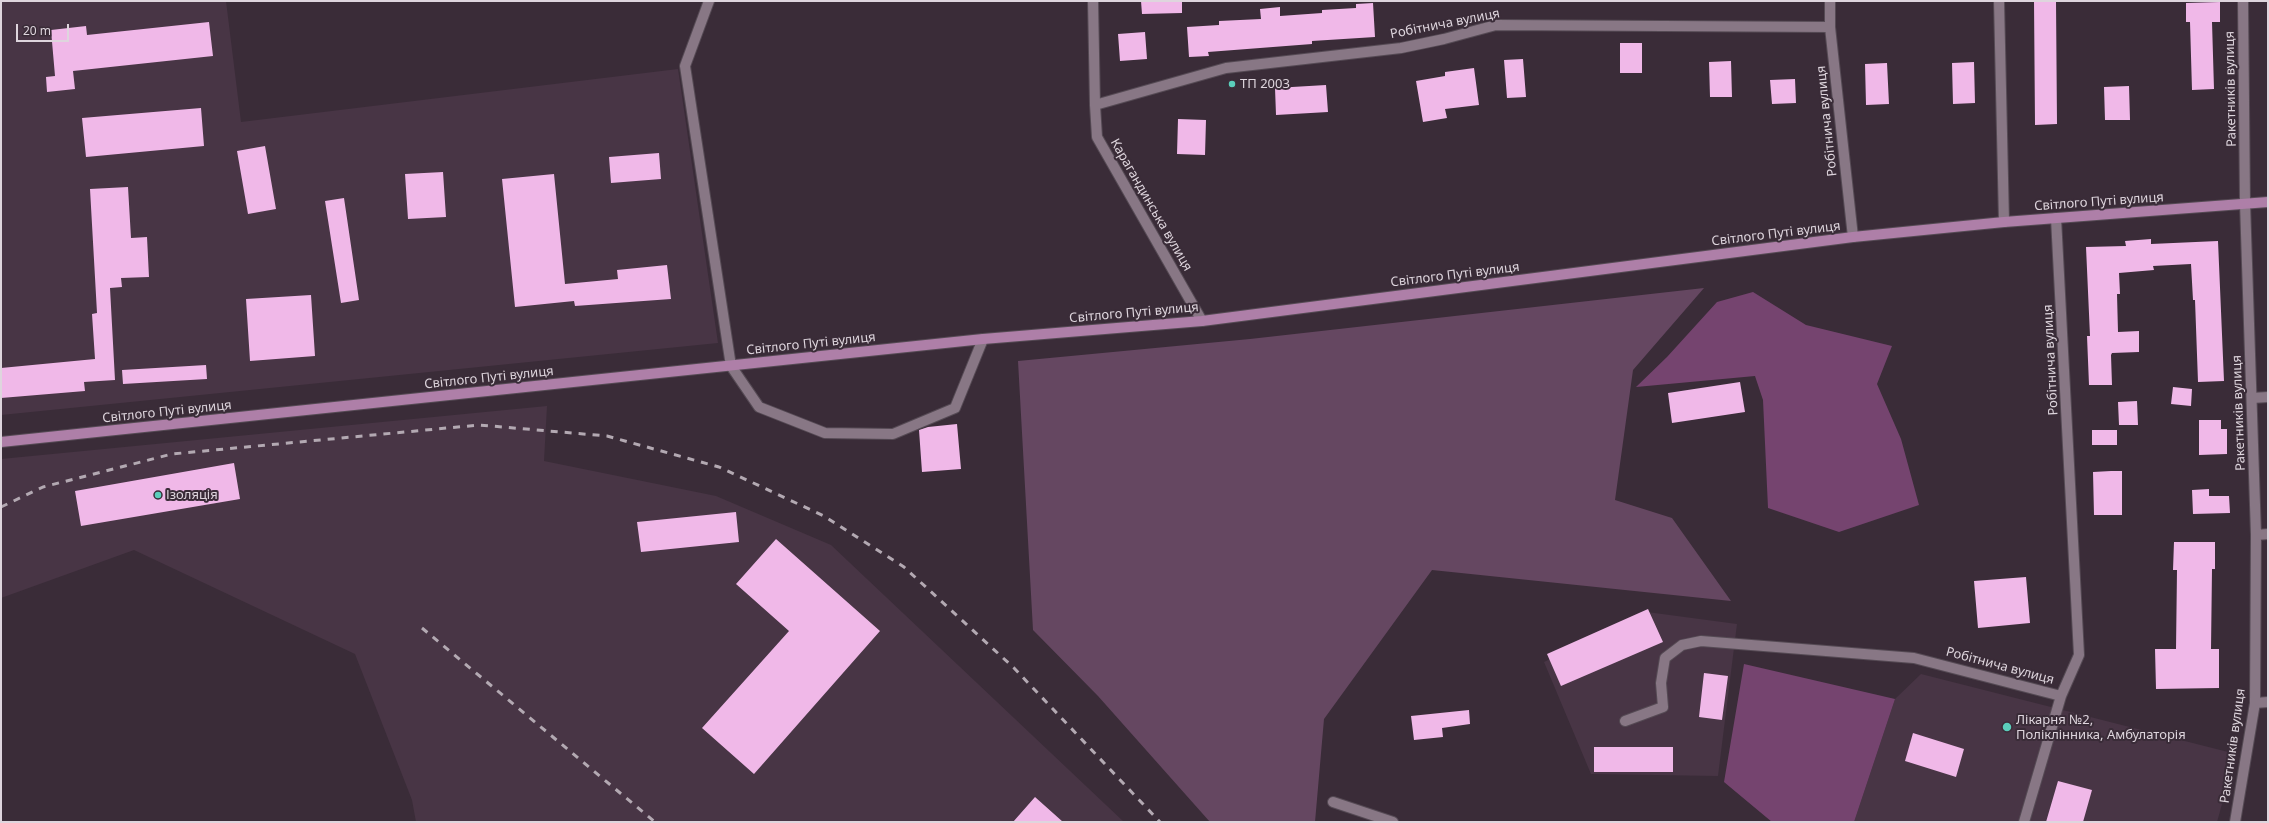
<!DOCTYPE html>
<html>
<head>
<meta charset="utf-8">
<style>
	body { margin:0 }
	#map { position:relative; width:2269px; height:823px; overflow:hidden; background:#3a2c38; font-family:"Noto Sans",sans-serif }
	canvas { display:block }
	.frame { position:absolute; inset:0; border:2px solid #ded5dd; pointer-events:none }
	.scale { position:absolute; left:16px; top:24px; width:53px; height:18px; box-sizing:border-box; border:2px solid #ded5dd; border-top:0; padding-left:5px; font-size:12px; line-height:14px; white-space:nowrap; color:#ded5dd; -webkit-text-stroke:3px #3a2c38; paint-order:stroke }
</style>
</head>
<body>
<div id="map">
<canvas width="2269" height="823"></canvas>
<div class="frame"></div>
<div class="scale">20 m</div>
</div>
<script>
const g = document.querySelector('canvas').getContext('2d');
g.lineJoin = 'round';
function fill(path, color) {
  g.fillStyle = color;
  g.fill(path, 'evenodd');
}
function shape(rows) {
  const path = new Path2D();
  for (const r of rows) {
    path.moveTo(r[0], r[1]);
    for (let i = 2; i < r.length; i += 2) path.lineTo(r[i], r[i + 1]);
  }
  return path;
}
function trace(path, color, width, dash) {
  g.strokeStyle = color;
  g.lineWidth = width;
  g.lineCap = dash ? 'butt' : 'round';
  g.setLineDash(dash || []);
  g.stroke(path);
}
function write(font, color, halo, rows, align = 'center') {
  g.font = font + ' "Noto Sans",sans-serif';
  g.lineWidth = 4;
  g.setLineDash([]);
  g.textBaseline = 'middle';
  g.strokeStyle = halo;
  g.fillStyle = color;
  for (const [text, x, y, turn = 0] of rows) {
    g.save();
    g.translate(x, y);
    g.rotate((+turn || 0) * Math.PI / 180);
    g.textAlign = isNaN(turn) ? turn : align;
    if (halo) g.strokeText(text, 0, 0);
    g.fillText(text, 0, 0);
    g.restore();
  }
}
fill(shape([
	[1,1,226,1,241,122,678,69,718,343,1,415],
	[547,406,544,461,716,496,831,545,1124,822,416,822,412,800,355,654,134,550,1,598,1,459],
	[1647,612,1737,624,1718,776,1591,774,1544,662],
	[1921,674,2236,754,2217,822,1854,822,1895,699]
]), '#483545');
fill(shape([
	[1704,288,1633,370,1615,500,1672,518,1731,601,1432,570,1324,719,1315,822,1210,822,1098,696,1033,630,1018,361,1250,339]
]), '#654761');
fill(shape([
	[1753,292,1806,325,1892,346,1877,384,1901,439,1919,505,1839,532,1768,508,1763,400,1755,376,1636,387,1667,357,1717,302],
	[1744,664,1895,699,1854,822,1772,822,1724,782]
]), '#75446f');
fill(shape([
	[1141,1,1182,1,1182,13,1142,14],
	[2034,1,2056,1,2057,124,2035,125],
	[2220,2,2220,22,2212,22,2214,89,2192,90,2190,22,2186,22,2186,3],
	[1373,3,1375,37,1312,41,1312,44,1208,52,1209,56,1189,57,1187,27,1219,25,1219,21,1261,19,1260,9,1280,7,1280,16,1322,13,1322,10,1356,8,1356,4],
	[209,22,213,56,73,71,75,89,47,92,46,77,55,76,51,30,86,26,87,35],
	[1145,32,1147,59,1120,61,1118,34],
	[1620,43,1642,43,1642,73,1620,73],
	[1523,59,1526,97,1507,98,1504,60],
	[1731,61,1732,97,1710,97,1709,62],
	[1974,62,1975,103,1953,104,1952,63],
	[1887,63,1889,104,1866,105,1865,64],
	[1474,68,1479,105,1445,109,1447,118,1423,122,1416,81,1445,76,1445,72],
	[1795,79,1796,103,1772,104,1770,80],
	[1326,85,1328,112,1276,115,1275,88],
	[2129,86,2130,120,2105,120,2104,87],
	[201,108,204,146,86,157,82,118],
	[1178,119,1206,120,1205,155,1177,154],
	[265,146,276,209,248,214,237,151],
	[659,153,661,179,611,183,609,157],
	[443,172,446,217,408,219,405,174],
	[554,174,565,284,618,279,617,270,667,265,671,299,575,306,574,301,515,307,502,179],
	[128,187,131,238,147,237,149,277,121,278,122,287,110,288,115,380,84,382,85,391,1,398,1,368,95,359,92,314,97,313,90,189],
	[344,198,359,300,341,303,325,201],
	[2151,239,2151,244,2218,241,2224,381,2198,382,2195,300,2193,300,2191,264,2153,266,2154,270,2119,273,2120,294,2117,294,2118,332,2139,331,2139,352,2112,353,2111,355,2112,385,2089,385,2087,336,2090,336,2086,247,2126,246,2125,241],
	[311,295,315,356,250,361,246,299],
	[206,365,207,379,123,384,122,370],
	[1740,382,1745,412,1672,423,1668,393],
	[2173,387,2192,389,2191,406,2171,404],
	[2137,401,2138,425,2119,425,2118,402],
	[2199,420,2221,420,2221,429,2227,429,2227,454,2199,455],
	[957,424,961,469,922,472,919,430,928,427],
	[2092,430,2117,430,2117,445,2092,445],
	[234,463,240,499,81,526,75,491],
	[2111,471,2122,471,2122,515,2094,515,2093,472],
	[2209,489,2209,496,2229,496,2230,513,2193,514,2192,490],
	[736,512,739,542,641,552,637,522],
	[776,539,880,631,754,774,702,728,789,631,736,584],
	[2174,542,2215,542,2215,569,2212,569,2211,649,2219,649,2219,688,2156,689,2155,649,2176,649,2177,570,2173,570],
	[2026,577,2030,623,1978,628,1974,581],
	[1648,609,1663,642,1561,686,1547,654],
	[1704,673,1728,676,1722,720,1699,717],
	[1469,710,1470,724,1442,728,1443,737,1414,740,1411,716],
	[1913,733,1964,749,1956,777,1905,761],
	[1594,747,1673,747,1673,772,1594,772],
	[2058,781,2092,790,2083,822,2046,822],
	[1035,797,1063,822,1013,822]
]), '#f0b8e8');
const minor = shape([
	[709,1,685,66,731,366,759,407,825,433,893,434,955,408,983,339],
	[1093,1,1095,105,1097,137,1202,321],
	[1830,1,1830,27,1853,237],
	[1999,1,2004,222],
	[1095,105,1226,68,1401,48,1444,39,1496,25,1830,27],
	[2252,398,2268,397],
	[2256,535,2268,534],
	[2255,703,2268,702],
	[1625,721,1663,707,1661,683,1665,658,1682,645,1701,641,1914,658,2061,696,2079,655,2056,218],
	[1333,802,1393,822],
	[2024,822,2061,696],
	[2235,822,2255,703,2256,535,2245,203,2243,1]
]);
const major = shape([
	[1,442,983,339,1202,321,1853,237,2004,222,2268,202]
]);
trace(minor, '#554a54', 12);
trace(major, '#554a54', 12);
trace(minor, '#887785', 10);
trace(major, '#ae7fa8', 10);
trace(shape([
	[1,507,43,487,172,454,479,425,607,436,719,467,824,516,904,567,1014,668,1160,822],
	[422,628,655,822]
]), '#b3a9b2', 3, [7, 7]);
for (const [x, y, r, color] of [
	[1232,84,4,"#5bcebb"],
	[158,495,4,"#5bcebb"],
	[2007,727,5,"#5bcebb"]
]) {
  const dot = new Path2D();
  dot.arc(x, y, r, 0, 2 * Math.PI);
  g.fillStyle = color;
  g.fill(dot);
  trace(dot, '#3a2c38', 1.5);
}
write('13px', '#ded5dd', '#3a2c38', [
	["Робітнича вулиця",1445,24,-11],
	["Ракетників вулиця",2231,89,-91],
	["Робітнича вулиця",1827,121,-96],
	["Світлого Путі вулиця",2099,202,-4],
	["Карагандинська вулиця",1151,205,60],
	["Світлого Путі вулиця",1776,234,-7],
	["Світлого Путі вулиця",1455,275,-7],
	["Світлого Путі вулиця",1134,313,-5],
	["Світлого Путі вулиця",811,344,-6],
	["Робітнича вулиця",2051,360,-93],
	["Світлого Путі вулиця",489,378,-6],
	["Світлого Путі вулиця",167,412,-6],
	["Ракетників вулиця",2239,413,-92],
	["Робітнича вулиця",2000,666,15],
	["Ракетників вулиця",2233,746,-82]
]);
write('13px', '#ded5dd', '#3a2c38', [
	["ТП 2003",1240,84],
	["Ізоляція",166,495],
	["Лікарня №2,",2016,720],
	["Поліклінника, Амбулаторія",2016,735]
], 'left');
</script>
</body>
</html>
